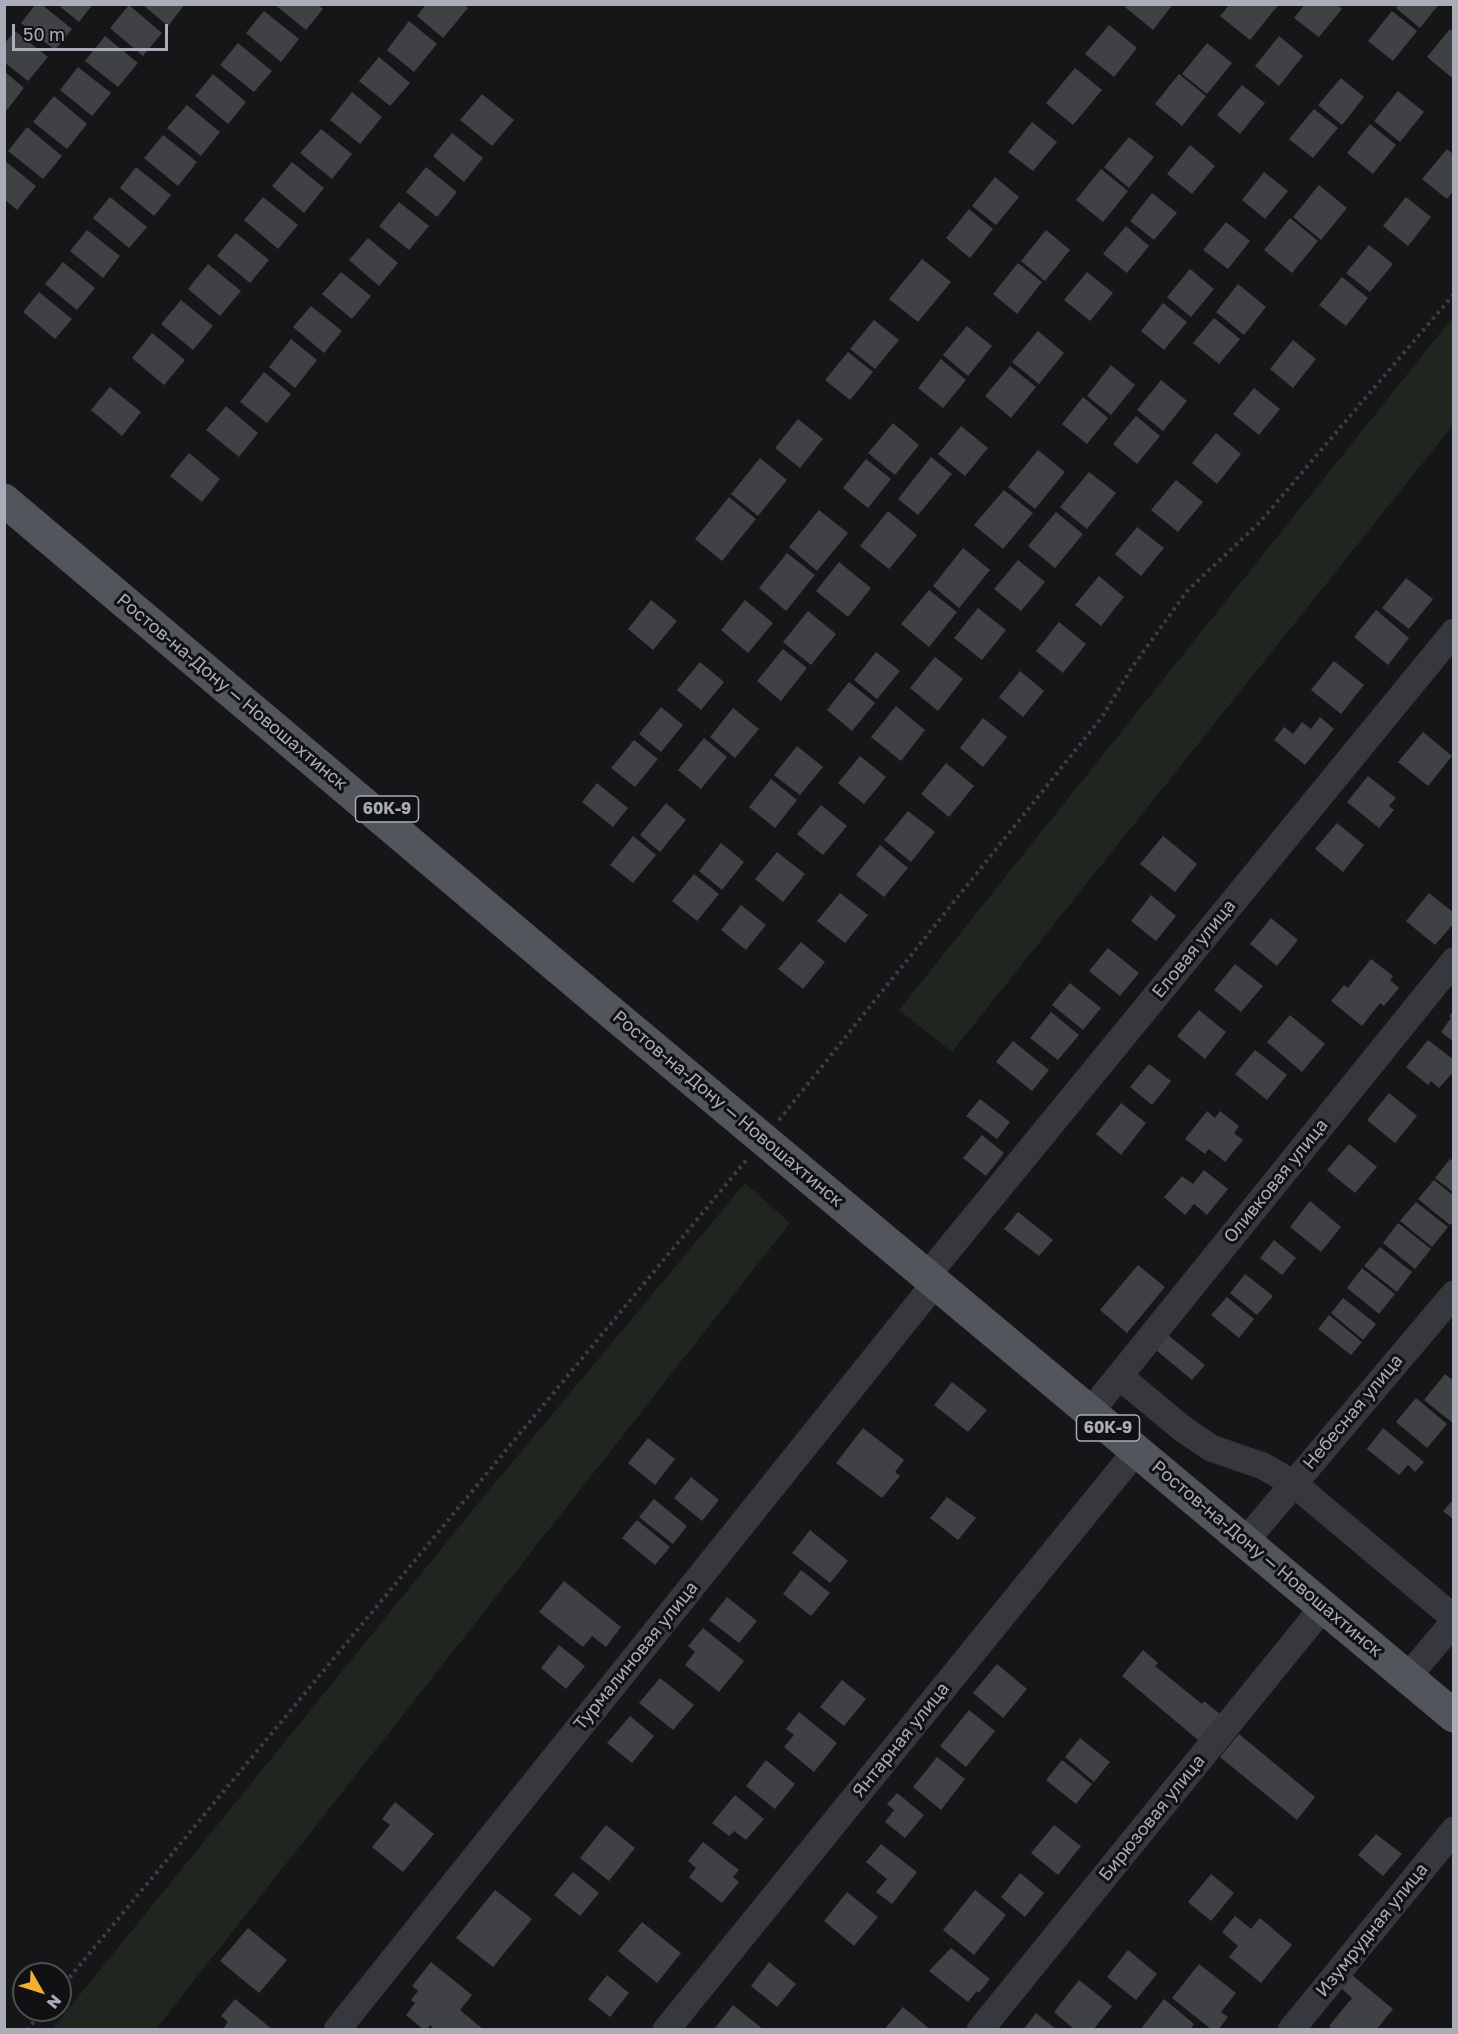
<!DOCTYPE html>
<html>
<head>
<meta charset="utf-8">
<style>
	body { margin:0 }
	#map { position:relative; width:1458px; height:2034px; overflow:hidden; background:#161618; font-family:"Golos Text",sans-serif }
	canvas { display:block }
	.frame { position:absolute; inset:0; border:6px solid #a8adb8; pointer-events:none }
	.north { position:absolute; left:12px; top:1962px; width:60px; height:60px; box-sizing:border-box; background:#111113; border:2px solid #4d4f55; border-radius:50%; rotate:129deg; font-size:16px; font-weight:700; line-height:24px; text-align:center; color:#a8adb8 }
	.north::after { content:''; display:block; margin:auto; width:21px; height:27px; background:#f2b134; clip-path:polygon(50% 0,100% 100%,50% 72%,0 100%) }
	.scale { position:absolute; left:12px; top:24px; width:156px; height:27px; box-sizing:border-box; border:3px solid #a8adb8; border-top:0; padding-left:8px; font-size:18px; line-height:21px; white-space:nowrap; color:#a8adb8; -webkit-text-stroke:4px #111113; paint-order:stroke }
</style>
</head>
<body>
<div id="map">
<canvas width="1458" height="2034"></canvas>
<div class="frame"></div>
<div class="north">N</div>
<div class="scale">50 m</div>
</div>
<script>
const g = document.querySelector('canvas').getContext('2d');
g.lineJoin = 'round';
function fill(path, color) {
  g.fillStyle = color;
  g.fill(path, 'evenodd');
}
function shape(rows) {
  const path = new Path2D();
  for (const r of rows) {
    path.moveTo(r[0], r[1]);
    for (let i = 2; i < r.length; i += 2) path.lineTo(r[i], r[i + 1]);
  }
  return path;
}
function trace(path, color, width, dash) {
  g.strokeStyle = color;
  g.lineWidth = width;
  g.lineCap = dash ? 'butt' : 'round';
  g.setLineDash(dash || []);
  g.stroke(path);
}
function write(font, color, halo, rows, align = 'center') {
  g.font = font + ' "Golos Text",sans-serif';
  g.lineWidth = 6;
  g.setLineDash([]);
  g.textBaseline = 'middle';
  g.strokeStyle = halo;
  g.fillStyle = color;
  for (const [text, x, y, turn = 0] of rows) {
    g.save();
    g.translate(x, y);
    g.rotate((+turn || 0) * Math.PI / 180);
    g.textAlign = isNaN(turn) ? turn : align;
    if (halo) g.strokeText(text, 0, 0);
    g.fillText(text, 0, 0);
    g.restore();
  }
}
fill(shape([
	[1453,317,1453,425,952,1052,899,1010],
	[745,1183,790,1223,156,2029,52,2029,480,1501]
]), '#1e261f');
fill(shape([
	[36,4,41,4,72,29,55,50,21,23],
	[57,4,93,4,79,22],
	[142,4,185,4,168,26],
	[274,4,317,4,323,9,306,30],
	[426,4,464,4,468,8,443,38,417,16],
	[1127,4,1173,4,1153,30,1125,7],
	[1230,4,1279,4,1250,40,1220,16],
	[1305,4,1336,4,1342,9,1319,37,1294,18],
	[1399,4,1439,4,1420,28,1396,8],
	[129,5,162,33,143,56,110,28],
	[264,11,299,39,281,62,246,33],
	[1392,11,1417,31,1393,61,1368,41],
	[409,21,437,44,414,72,387,50],
	[1109,25,1137,48,1114,77,1085,54],
	[1450,29,1454,32,1454,74,1451,77,1427,57],
	[15,31,48,57,28,81,4,62,4,44],
	[105,36,138,63,118,87,85,61],
	[1279,36,1303,56,1279,86,1255,66],
	[238,43,272,71,254,92,220,65],
	[1207,43,1232,63,1207,94,1182,74],
	[379,57,410,83,390,106,359,81],
	[78,67,111,93,92,116,60,90],
	[1075,68,1102,90,1073,125,1046,103],
	[4,71,24,88,7,110,4,108],
	[213,74,246,102,228,124,195,96],
	[1179,74,1206,96,1182,126,1155,104],
	[1341,78,1364,97,1342,125,1318,105],
	[1242,85,1265,103,1240,134,1217,115],
	[1398,91,1424,112,1400,142,1374,121],
	[352,92,382,117,360,144,330,120],
	[482,94,514,120,492,146,460,120],
	[54,96,87,124,67,149,33,122],
	[187,105,220,132,201,156,167,128],
	[1314,109,1338,128,1313,158,1289,139],
	[1032,122,1057,142,1033,171,1008,152],
	[1370,124,1396,145,1373,174,1347,153],
	[27,127,62,156,43,179,8,151],
	[321,129,352,154,332,179,300,153],
	[452,133,483,158,464,182,433,156],
	[163,135,197,162,178,186,144,158],
	[1129,137,1154,157,1129,188,1104,167],
	[1190,145,1215,166,1192,194,1167,174],
	[1447,149,1454,155,1454,190,1447,199,1422,179],
	[4,160,36,186,17,210,4,199],
	[292,162,324,188,304,213,272,186],
	[136,167,171,195,154,216,120,188],
	[426,167,457,192,437,217,406,192],
	[1101,169,1128,191,1103,222,1076,200],
	[1264,172,1288,191,1265,219,1242,200],
	[995,177,1019,197,996,225,972,206],
	[1319,185,1347,208,1321,240,1293,217],
	[1152,193,1177,213,1154,240,1130,221],
	[110,197,147,227,129,248,93,218],
	[263,197,298,225,278,249,244,220],
	[1406,197,1431,217,1408,246,1383,226],
	[399,202,429,226,409,250,379,226],
	[969,209,993,229,970,258,946,238],
	[1290,218,1318,241,1292,273,1264,250],
	[1226,222,1250,241,1228,269,1203,250],
	[1126,226,1149,246,1127,273,1103,254],
	[87,230,120,256,103,278,70,251],
	[1046,230,1070,250,1045,281,1021,261],
	[236,233,269,260,250,283,217,256],
	[368,238,398,263,379,286,349,260],
	[1369,245,1393,264,1370,292,1346,273],
	[922,259,951,282,918,322,889,299],
	[63,262,95,288,77,310,45,284],
	[1018,263,1042,282,1017,314,993,294],
	[208,264,241,291,220,316,188,289],
	[1190,269,1214,289,1191,317,1167,297],
	[341,272,371,296,352,319,322,294],
	[1087,272,1113,293,1090,321,1064,300],
	[1342,277,1368,298,1346,326,1319,305],
	[1238,284,1266,307,1244,335,1216,312],
	[39,292,72,319,55,339,23,312],
	[181,300,213,326,193,350,161,324],
	[1163,303,1187,322,1164,350,1141,331],
	[311,306,342,331,324,353,293,327],
	[1214,318,1240,339,1219,364,1193,343],
	[874,320,899,340,875,369,850,349],
	[967,326,992,346,968,376,943,355],
	[1038,331,1064,353,1039,384,1012,362],
	[152,333,185,360,164,385,132,358],
	[291,339,317,360,295,388,269,367],
	[1293,340,1316,359,1293,388,1270,369],
	[848,352,873,372,850,400,825,380],
	[941,359,966,380,943,408,918,388],
	[1111,365,1135,385,1111,415,1087,396],
	[1010,366,1036,387,1011,418,985,396],
	[264,372,291,394,267,423,240,402],
	[1161,380,1187,401,1163,431,1137,410],
	[110,387,141,412,122,436,91,410],
	[1254,388,1280,409,1259,435,1233,414],
	[1083,397,1108,418,1087,444,1062,424],
	[226,406,258,433,239,457,206,430],
	[1136,416,1160,436,1137,464,1113,444],
	[798,419,823,439,800,468,775,448],
	[893,423,919,445,895,475,868,453],
	[961,426,988,448,965,476,938,454],
	[1216,433,1241,454,1217,484,1192,463],
	[1038,450,1065,472,1035,509,1008,487],
	[189,453,220,479,202,502,170,476],
	[931,457,952,474,918,515,898,499],
	[760,458,787,480,758,516,731,494],
	[866,459,891,479,868,508,843,488],
	[1089,472,1116,493,1087,529,1060,507],
	[1176,480,1203,502,1178,532,1151,510],
	[1004,490,1033,513,1003,549,974,525],
	[729,497,756,519,722,561,695,539],
	[819,510,848,533,817,571,789,547],
	[888,511,917,535,889,569,860,546],
	[1056,512,1083,534,1055,568,1028,546],
	[1137,527,1164,548,1141,576,1115,554],
	[963,548,990,570,959,608,933,586],
	[787,553,815,575,786,611,759,588],
	[1018,560,1045,582,1021,611,994,589],
	[839,562,871,588,848,617,816,591],
	[1099,576,1124,597,1101,626,1075,605],
	[1406,578,1433,599,1409,629,1382,608],
	[929,590,957,612,929,647,901,624],
	[651,600,677,621,653,650,628,629],
	[745,600,773,623,748,653,721,630],
	[978,608,1006,630,982,660,954,638],
	[1376,610,1409,638,1388,665,1354,637],
	[808,611,836,634,811,665,783,642],
	[1059,622,1086,644,1063,673,1036,651],
	[783,649,807,668,781,701,757,681],
	[876,652,900,671,877,699,854,680],
	[935,657,963,679,938,711,910,688],
	[1334,661,1364,685,1341,714,1311,690],
	[700,662,724,682,701,710,677,690],
	[1020,671,1044,691,1023,717,999,697],
	[849,682,875,703,852,731,827,710],
	[896,706,925,730,901,761,871,737],
	[661,707,683,725,661,752,639,734],
	[733,708,759,729,735,758,710,737],
	[1320,717,1334,729,1305,765,1274,740,1284,727,1293,734,1302,722,1311,729],
	[983,718,1007,737,983,767,960,748],
	[1423,732,1452,756,1428,786,1398,762],
	[704,738,727,757,701,789,678,770],
	[634,740,658,759,635,787,611,768],
	[797,746,823,767,800,795,774,775],
	[860,756,886,777,864,804,838,783],
	[946,763,974,786,949,817,921,794],
	[1368,776,1396,798,1389,806,1394,810,1379,828,1347,802],
	[771,779,797,800,775,828,749,807],
	[597,783,628,808,613,827,582,802],
	[666,803,686,820,660,852,640,835],
	[821,805,847,826,823,855,797,834],
	[908,811,935,832,911,862,884,840],
	[1337,823,1364,845,1343,872,1315,849],
	[633,836,656,855,633,883,610,865],
	[1163,836,1197,864,1175,892,1140,864],
	[721,843,744,862,722,890,699,871],
	[880,845,908,868,884,897,856,875],
	[777,852,805,874,783,902,755,879],
	[694,874,719,894,697,921,672,901],
	[840,893,868,915,845,943,817,921],
	[1429,893,1454,913,1454,923,1435,945,1406,921],
	[1151,895,1176,916,1156,941,1131,921],
	[741,905,766,925,746,950,721,930],
	[1271,918,1298,940,1277,966,1250,944],
	[801,942,825,962,803,989,778,969],
	[1108,948,1139,973,1120,996,1089,971],
	[1371,959,1393,976,1390,980,1399,988,1384,1006,1380,1003,1362,1026,1331,1001,1344,985,1348,988],
	[1235,964,1263,986,1241,1012,1214,990],
	[1070,983,1101,1008,1083,1030,1052,1005],
	[1199,1010,1226,1032,1205,1059,1177,1036],
	[1454,1010,1454,1042,1441,1032,1451,1018,1449,1016],
	[1051,1012,1079,1035,1058,1060,1030,1038],
	[1290,1015,1325,1044,1302,1072,1267,1042],
	[1428,1040,1454,1060,1454,1071,1439,1088,1431,1081,1428,1085,1406,1067],
	[1013,1041,1049,1070,1032,1091,996,1062],
	[1255,1050,1287,1075,1267,1100,1235,1074],
	[1149,1064,1171,1081,1152,1105,1130,1087],
	[1389,1093,1417,1116,1395,1143,1367,1120],
	[980,1099,1010,1122,997,1139,966,1116],
	[1121,1103,1146,1123,1121,1155,1096,1134],
	[1207,1111,1215,1118,1220,1111,1239,1126,1234,1133,1243,1140,1225,1162,1209,1149,1205,1154,1185,1139],
	[982,1135,1004,1153,986,1176,963,1158],
	[1349,1144,1377,1167,1355,1193,1327,1170],
	[1450,1159,1454,1161,1454,1193,1435,1178],
	[1204,1170,1228,1189,1207,1215,1194,1204,1185,1215,1164,1197,1182,1176,1193,1184],
	[1434,1180,1454,1196,1454,1221,1450,1225,1418,1199],
	[1310,1201,1341,1227,1321,1252,1290,1227],
	[1416,1202,1448,1227,1432,1247,1400,1221],
	[1018,1212,1053,1240,1039,1256,1004,1229],
	[1398,1223,1431,1249,1415,1269,1383,1243],
	[1274,1240,1296,1258,1282,1275,1260,1258],
	[1380,1247,1412,1272,1397,1292,1364,1266],
	[1138,1265,1165,1287,1127,1333,1100,1310],
	[1362,1268,1395,1294,1379,1314,1347,1288],
	[1245,1274,1273,1296,1257,1315,1230,1293],
	[1227,1297,1254,1319,1239,1338,1211,1315],
	[1343,1298,1376,1324,1363,1340,1331,1313],
	[1329,1315,1362,1342,1351,1355,1318,1329],
	[1168,1335,1205,1365,1192,1380,1156,1350],
	[1445,1374,1454,1381,1454,1424,1424,1400],
	[952,1382,987,1410,968,1432,934,1405],
	[1416,1398,1447,1424,1427,1448,1396,1422],
	[863,1428,904,1460,895,1472,900,1476,882,1498,836,1463],
	[1383,1428,1424,1462,1415,1472,1408,1465,1399,1475,1367,1449],
	[648,1438,675,1459,655,1485,628,1463],
	[691,1477,719,1500,702,1521,674,1498],
	[947,1497,976,1518,958,1540,930,1518],
	[654,1499,687,1526,673,1544,639,1517],
	[1454,1499,1454,1520,1443,1511],
	[637,1520,670,1547,655,1565,622,1538],
	[810,1530,848,1561,830,1583,792,1553],
	[801,1570,830,1593,811,1616,783,1594],
	[564,1581,621,1627,606,1647,592,1636,583,1647,539,1612],
	[727,1597,757,1621,739,1643,709,1620],
	[703,1628,744,1661,719,1692,685,1665,695,1652,688,1646],
	[559,1645,585,1666,566,1689,541,1668],
	[1143,1650,1158,1663,1155,1666,1202,1704,1204,1701,1220,1714,1198,1740,1122,1676],
	[997,1664,1027,1689,1003,1718,973,1693],
	[660,1678,694,1705,673,1730,639,1703],
	[842,1680,866,1699,844,1726,820,1707],
	[969,1710,995,1731,966,1767,940,1746],
	[799,1712,837,1743,814,1772,784,1747,794,1735,786,1729],
	[630,1716,654,1736,632,1763,607,1743],
	[1239,1734,1315,1797,1297,1820,1220,1757],
	[1080,1738,1110,1762,1094,1782,1065,1757],
	[937,1757,965,1779,941,1810,913,1787],
	[766,1760,795,1784,775,1809,746,1786],
	[1062,1760,1092,1784,1076,1804,1046,1780],
	[897,1793,924,1815,905,1838,885,1822,894,1810,887,1804],
	[735,1795,764,1819,746,1840,734,1831,729,1836,712,1823],
	[395,1802,434,1834,403,1872,372,1847,390,1825,382,1819],
	[606,1825,635,1848,609,1881,580,1858],
	[1054,1825,1081,1846,1058,1875,1031,1853],
	[1376,1834,1402,1854,1383,1876,1358,1855],
	[703,1842,739,1870,733,1877,739,1882,722,1903,689,1877,696,1868,688,1861],
	[881,1844,917,1872,892,1904,876,1892,887,1879,866,1862],
	[573,1872,599,1893,580,1916,554,1895],
	[1020,1873,1044,1893,1025,1917,1001,1897],
	[1211,1874,1234,1893,1211,1921,1188,1902],
	[495,1890,532,1919,493,1967,456,1938],
	[975,1890,1006,1915,974,1955,943,1930],
	[847,1892,878,1917,854,1946,824,1921],
	[1235,1916,1251,1929,1260,1918,1292,1945,1261,1983,1229,1957,1238,1946,1222,1932],
	[642,1922,681,1953,657,1983,618,1951],
	[248,1928,287,1960,259,1993,220,1961],
	[951,1948,990,1979,979,1993,977,1991,968,2002,929,1971],
	[1128,1950,1157,1974,1136,2000,1107,1977],
	[431,1962,472,1995,460,2010,484,2030,435,2030,430,2025,427,2030,424,2030,406,2015,415,2003,411,2000,418,1991,412,1986],
	[769,1962,796,1984,777,2007,751,1986],
	[1199,1964,1236,1993,1221,2012,1228,2017,1218,2030,1212,2030,1172,1998],
	[607,1975,629,1993,610,2017,588,1999],
	[1352,1975,1393,2009,1376,2030,1333,2030,1329,2026,1352,1998,1341,1988],
	[1079,1980,1112,2006,1093,2030,1075,2030,1054,2012],
	[235,1999,273,2030,222,2030,228,2022,221,2016],
	[1164,1999,1194,2024,1190,2030,1140,2030],
	[733,2005,764,2030,715,2028],
	[903,2007,931,2030,884,2030],
	[1036,2013,1057,2030,1023,2030]
]), '#404145');
trace(shape([
	[779,1120,1102,717,1131,669,1187,591,1259,523,1454,294],
	[60,1989,748,1158],
	[27,2030,43,2010]
]), '#3d3f44', 4, [3, 4.5]);
trace(shape([
	[934,1267,1454,632],
	[1119,1376,1183,1429,1211,1448,1263,1466,1293,1483,1454,1618],
	[1099,1401,1454,961],
	[1253,1532,1454,1294],
	[1415,1668,1454,1622],
	[337,2030,936,1282],
	[666,2030,1136,1451],
	[980,2030,1324,1606],
	[1291,2030,1454,1830]
]), '#37383d', 27);
trace(shape([
	[4,500,600,1003,1454,1716]
]), '#53555c', 33);
for (const [x, y, w] of [
	[387,809,63],
	[1108,1428,63]
]) {
  const box = new Path2D();
  box.roundRect(x - w / 2, y - 13, w, 26, 4.5);
  g.fillStyle = '#111113';
  g.fill(box);
  trace(box, '#a8adb8', 1.5);
}
write('bold 16px', '#a8adb8', null, [
	["60К-9",387,809],
	["60К-9",1108,1428]
]);
write('18px', '#a8adb8', '#111113', [
	["Ростов-на-Дону — Новошахтинск",232,692,40],
	["Еловая улица",1194,949,-51],
	["Ростов-на-Дону — Новошахтинск",728,1109,40],
	["Оливковая улица",1276,1181,-51],
	["Небесная улица",1353,1412,-50],
	["Ростов-на-Дону — Новошахтинск",1267,1559,40],
	["Турмалиновая улица",636,1656,-51],
	["Янтарная улица",901,1740,-51],
	["Бирюзовая улица",1152,1818,-51],
	["Изумрудная улица",1372,1930,-51]
]);
</script>
</body>
</html>
